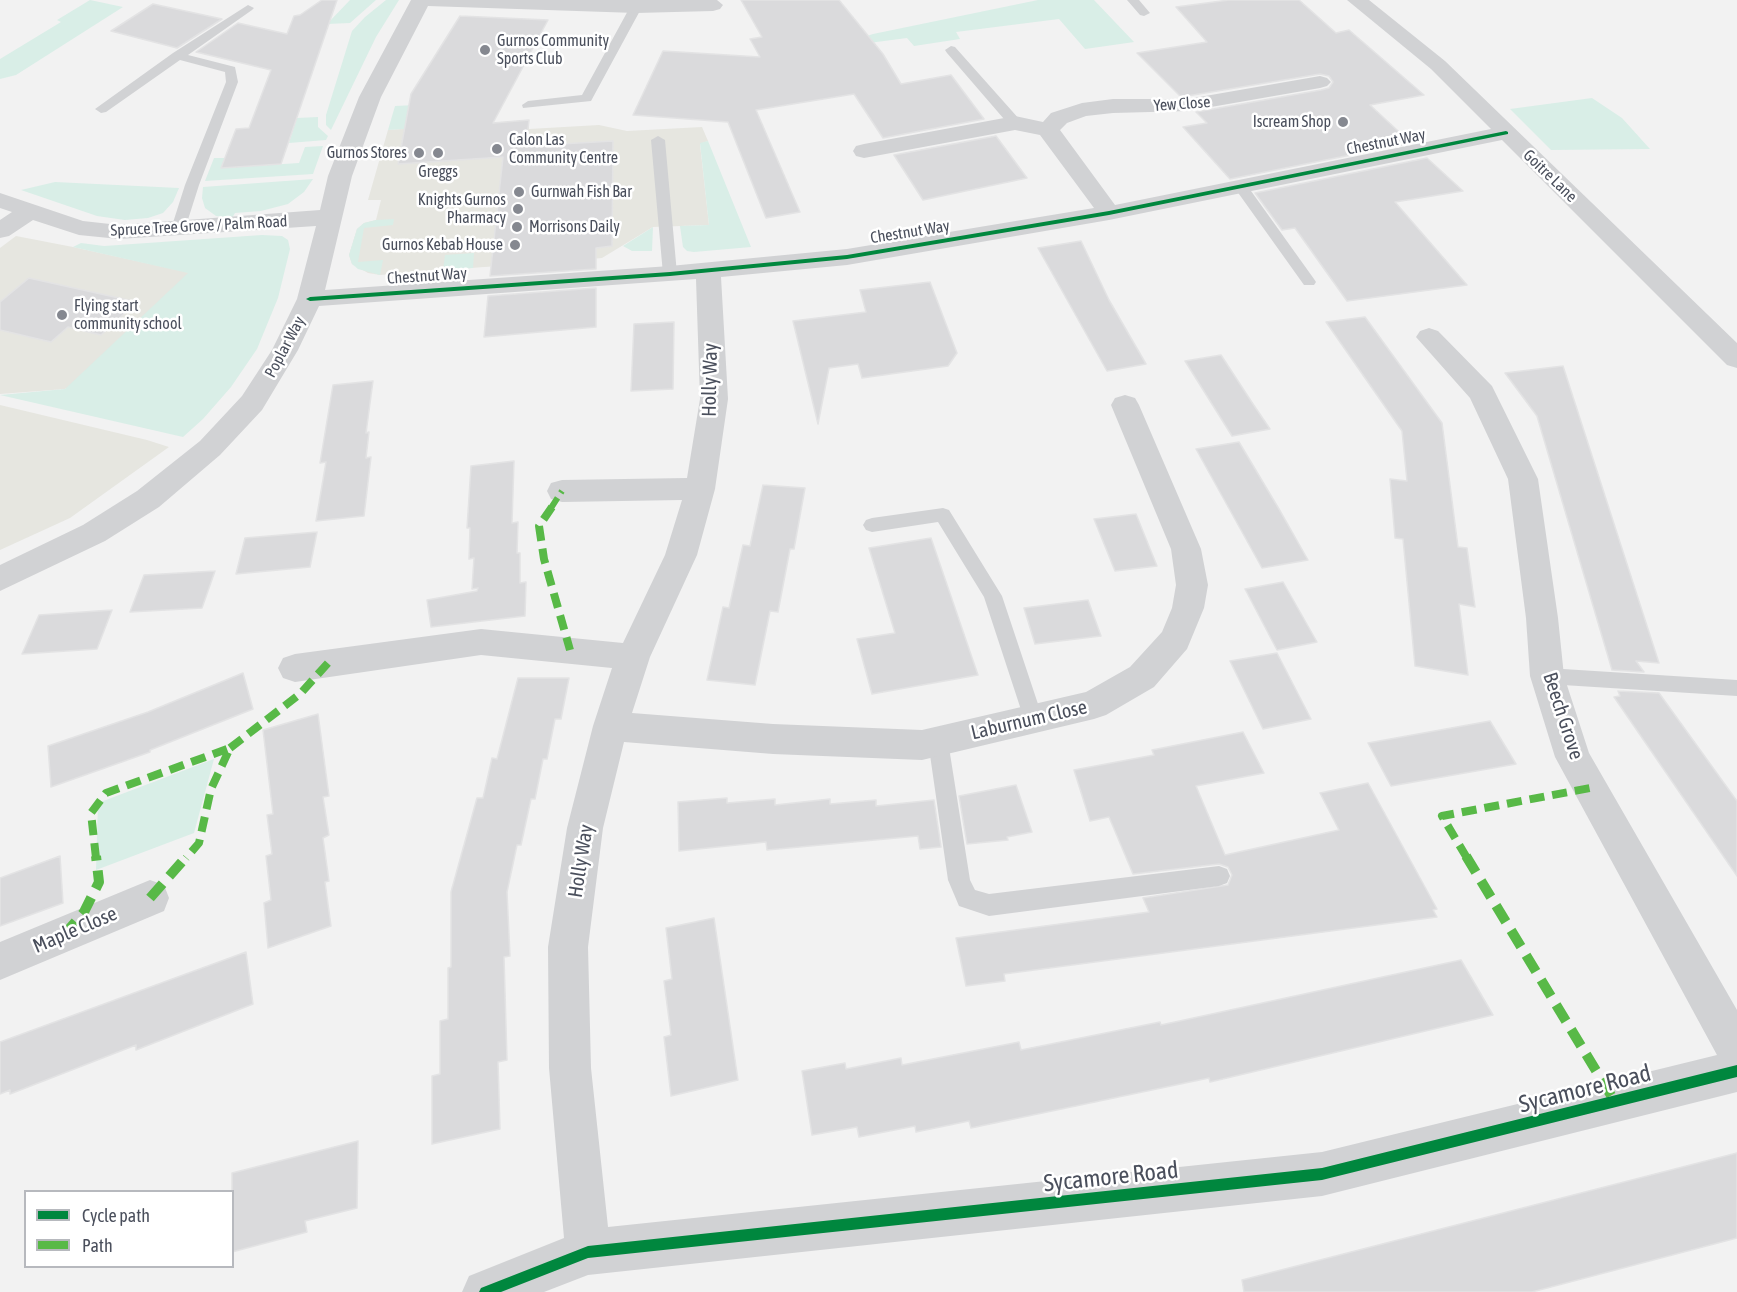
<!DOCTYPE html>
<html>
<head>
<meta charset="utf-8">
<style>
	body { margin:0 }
	#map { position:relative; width:1737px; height:1292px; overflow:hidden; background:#f2f2f2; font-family:"Asap Condensed",sans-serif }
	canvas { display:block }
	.legend { position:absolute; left:24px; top:1190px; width:210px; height:78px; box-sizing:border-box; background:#fff; border:2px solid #b7b9be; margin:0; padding:8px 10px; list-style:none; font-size:18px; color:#4a4f5c }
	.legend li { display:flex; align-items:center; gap:12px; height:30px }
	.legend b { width:30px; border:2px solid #b7b9be }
</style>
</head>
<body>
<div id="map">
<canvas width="1737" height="1292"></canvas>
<ul class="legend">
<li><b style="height:8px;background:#00873e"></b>Cycle path</li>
<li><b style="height:8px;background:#58b947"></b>Path</li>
</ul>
</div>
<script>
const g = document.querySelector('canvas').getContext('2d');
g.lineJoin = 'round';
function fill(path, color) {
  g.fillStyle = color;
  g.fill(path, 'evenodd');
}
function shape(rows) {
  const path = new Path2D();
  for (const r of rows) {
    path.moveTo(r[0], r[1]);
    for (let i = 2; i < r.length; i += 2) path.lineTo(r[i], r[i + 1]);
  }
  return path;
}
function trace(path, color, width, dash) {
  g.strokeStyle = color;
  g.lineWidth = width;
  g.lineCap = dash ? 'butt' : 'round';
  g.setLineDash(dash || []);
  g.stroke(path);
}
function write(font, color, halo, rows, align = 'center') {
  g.font = font + ' "Asap Condensed",sans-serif';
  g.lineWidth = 5;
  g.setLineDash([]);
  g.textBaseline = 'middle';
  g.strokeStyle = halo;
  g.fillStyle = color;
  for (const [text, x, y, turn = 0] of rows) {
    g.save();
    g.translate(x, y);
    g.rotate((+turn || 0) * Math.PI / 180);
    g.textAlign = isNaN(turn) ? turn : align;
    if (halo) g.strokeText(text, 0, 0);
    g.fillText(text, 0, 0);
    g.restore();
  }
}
fill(shape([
	[529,120,529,129,599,125,627,131,702,127,708,141,700,144,709,225,653,227,602,258,380,275,368,273,352,264,349,255,357,229,364,223,376,220,381,200,368,200,388,130],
	[16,236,73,247,259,288,65,389,0,394,0,248],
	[0,405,147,440,169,447,70,518,0,550]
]), '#e6e6e0');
fill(shape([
	[90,0,123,7,16,75,0,79,0,59,61,22,57,20],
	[350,0,376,0,350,23,327,24],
	[386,0,399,0,376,37,331,130,326,125,326,115,352,31,365,17],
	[1038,0,1094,0,1134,42,1085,49,1059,19,956,32,960,39,914,46,907,38,724,62,842,44,873,34],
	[1592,98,1622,118,1650,149,1551,150,1510,109],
	[415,105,404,129,388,130,395,106],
	[318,117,318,127,328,136,326,140,289,143,297,118],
	[708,141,751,247,694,252,687,251,683,247,680,226,709,225,700,143],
	[323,146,313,174,205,181,214,158,225,158,222,168,299,163,305,147],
	[313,179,304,192,288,204,261,211,235,213,232,218,216,216,205,208,202,198,203,187],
	[55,182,179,188,173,202,163,213,148,218,125,220,97,216,21,190],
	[394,219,393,225,364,228,358,262,383,260,380,275,358,269,352,264,349,255,357,229,364,223,376,220],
	[653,227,652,251,632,251,623,246],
	[262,235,282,236,288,240,290,249,278,298,257,349,231,387,203,419,183,437,0,395,65,389,188,273,73,247,81,243,104,246],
	[474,253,473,268,443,270,445,255],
	[214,759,194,833,96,870,98,803]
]), '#d9eee7');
const building = shape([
	[322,0,337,0,281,164,221,168,236,129,249,128,271,70,196,52,238,23,287,34,294,16,300,15,322,0],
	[741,0,839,0,883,54,901,84,951,75,984,119,883,138,854,94,756,110,800,212,766,218,728,122,633,115,663,51,760,57,750,39,762,37,741,0],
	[1229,0,1299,0,1336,33,1349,30,1424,95,1370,105,1411,143,1230,179,1183,127,1207,123,1196,112,1321,90,1329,88,1333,82,1329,76,1320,74,1181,97,1137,53,1207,42,1176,7,1229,0],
	[153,4,222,19,177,48,111,31,153,4],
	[460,16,548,20,493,123,529,120,526,146,613,141,612,246,596,248,596,269,490,276,503,157,398,164,411,94,460,16],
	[996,136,1027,178,923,200,894,155,996,136],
	[1427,158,1463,191,1395,202,1467,285,1347,301,1295,228,1282,230,1255,193,1427,158],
	[1081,241,1109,300,1146,364,1107,371,1038,248,1081,241],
	[29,278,137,302,101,335,68,327,51,342,0,330,0,302,29,278],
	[930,282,957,353,948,366,862,378,858,364,829,368,818,424,793,321,866,312,860,290,930,282],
	[596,288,596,327,484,337,488,296,596,288],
	[1365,317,1442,423,1458,547,1467,548,1475,607,1459,604,1468,675,1415,666,1403,539,1395,538,1390,479,1407,481,1402,431,1326,322,1365,317],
	[674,322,673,389,631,391,634,324,674,322],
	[1221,355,1253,404,1270,429,1232,436,1185,361,1221,355],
	[1563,366,1659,663,1636,661,1644,672,1612,670,1537,416,1505,373,1563,366],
	[373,381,366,433,369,432,366,458,371,457,364,516,316,521,326,462,320,463,333,385,373,381],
	[1239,442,1279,509,1308,560,1262,568,1196,449,1239,442],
	[514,461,512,523,518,522,517,553,520,553,520,583,526,582,525,616,431,627,427,600,477,591,478,588,472,589,474,558,469,559,470,528,467,528,471,466,514,461],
	[763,485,805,488,794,549,790,549,778,612,770,611,755,685,707,680,723,607,729,608,743,545,750,546,763,485],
	[1136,514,1157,566,1115,571,1094,519,1136,514],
	[317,532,310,567,236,574,245,538,317,532],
	[931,538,978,675,872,694,857,639,895,633,869,548,931,538],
	[215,571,202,608,130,612,144,575,215,571],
	[1283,582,1317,642,1277,650,1245,589,1283,582],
	[1088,600,1101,636,1035,644,1024,608,1088,600],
	[112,610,97,649,22,654,39,615,112,610],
	[1277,653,1311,719,1263,729,1230,661,1277,653],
	[243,673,253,709,150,750,150,752,51,787,48,746,148,712,243,673],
	[518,678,569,678,561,719,555,719,547,759,543,759,535,799,531,799,521,845,517,845,507,892,510,956,504,957,507,1060,498,1062,500,1129,432,1144,432,1076,440,1074,440,1021,448,1019,448,968,451,967,451,892,477,798,483,798,492,758,497,759,518,678],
	[1618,691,1659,693,1737,801,1737,876,1614,697,1620,696,1618,691],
	[318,714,329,796,323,797,329,835,323,838,329,881,325,882,331,926,268,948,264,903,271,900,266,856,272,854,267,815,273,814,263,730,318,714],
	[1490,721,1516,764,1391,786,1368,743,1490,721],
	[1243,732,1264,773,1196,786,1225,855,1339,830,1320,793,1368,783,1437,909,1433,910,1437,917,1004,974,1005,981,966,986,956,938,1149,912,1143,898,1228,885,1232,875,1228,867,1219,864,1133,874,1109,817,1090,821,1074,770,1154,755,1152,750,1243,732],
	[1016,785,1032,832,1007,837,1008,840,967,844,959,796,1016,785],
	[727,798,727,803,775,799,775,805,830,799,830,804,876,800,876,806,934,800,941,847,920,849,918,836,767,850,766,842,679,851,678,802,727,798],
	[60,856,63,903,0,926,0,878,60,856],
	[714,918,738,1080,671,1096,664,1037,671,1035,664,981,672,979,666,928,714,918],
	[246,952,253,1004,136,1050,136,1045,10,1094,10,1090,0,1094,0,1042,246,952],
	[1461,960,1493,1015,1210,1082,1209,1078,971,1128,969,1121,916,1132,915,1126,859,1137,857,1127,812,1135,802,1071,845,1063,846,1069,901,1058,902,1065,1019,1042,1021,1050,1160,1022,1161,1025,1461,960],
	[358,1141,357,1208,305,1221,307,1232,232,1252,232,1173,358,1141],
	[1737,1153,1737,1238,1532,1292,1244,1292,1242,1280,1737,1153]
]);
fill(building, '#dadadc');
trace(building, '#e3e3e4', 1.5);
fill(shape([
	[1127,0,1139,0,1150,13,1144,16,1140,15,1127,0],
	[636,4,642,7,591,101,523,108,522,105,528,101,582,95,630,7,636,4],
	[248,5,254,8,252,10,188,55,235,67,238,82,199,185,185,229,183,232,173,232,171,229,185,185,226,82,225,72,180,60,106,112,101,113,95,109,173,53,248,5],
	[951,46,955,47,1020,120,1022,123,1020,126,1010,126,947,53,945,50,951,46],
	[658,136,665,140,677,274,670,279,663,274,651,140,658,136],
	[1241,183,1246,184,1314,279,1316,282,1314,285,1304,285,1234,187,1241,183],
	[943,508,949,510,1002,596,1043,719,1040,725,1033,728,1026,725,984,597,938,522,872,532,866,530,863,525,866,520,872,518,943,508],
	[1547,668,1737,680,1737,696,1547,684,1540,682,1537,676,1540,670,1547,668],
	[938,732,945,735,948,741,970,880,975,890,989,894,1219,866,1227,869,1230,876,1227,883,1219,886,989,916,959,906,948,880,928,741,931,735,938,732]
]), '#d1d2d4');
fill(shape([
	[411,0,717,0,723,5,720,9,713,11,636,13,428,6,381,97,352,176,325,290,670,266,847,249,1094,208,1040,135,1015,130,864,158,856,156,853,151,856,146,864,144,1015,116,1043,122,1051,113,1082,103,1113,99,1188,99,1320,76,1327,78,1331,82,1327,86,1320,88,1188,111,1113,113,1086,116,1067,123,1060,130,1115,205,1491,129,1431,69,1347,0,1369,0,1445,61,1737,343,1737,368,1727,365,1502,140,1109,220,847,265,721,277,728,399,715,489,697,555,650,657,632,713,773,724,922,730,1086,692,1130,667,1162,632,1172,608,1176,585,1171,549,1111,405,1115,398,1125,395,1135,398,1139,405,1201,549,1208,585,1204,608,1187,649,1154,687,1106,715,1094,719,922,760,773,754,624,742,603,828,588,947,591,1068,608,1227,1322,1152,1717,1055,1555,757,1530,676,1526,618,1508,479,1470,398,1416,337,1420,331,1429,328,1438,331,1492,386,1538,479,1558,618,1564,676,1589,753,1737,1010,1737,1092,1322,1196,588,1275,544,1292,462,1292,469,1276,564,1238,549,1068,548,947,567,828,593,726,612,668,481,655,295,682,283,678,278,668,283,658,295,654,481,629,623,643,665,555,682,500,562,502,551,499,547,491,551,483,562,480,687,478,700,399,696,279,319,306,298,350,262,410,220,455,159,507,105,541,0,591,0,565,83,525,137,491,200,441,242,396,272,350,297,299,316,226,119,239,79,235,33,220,9,236,0,238,0,220,12,212,0,208,0,193,83,221,119,225,320,210,328,176,359,97,411,0],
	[150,880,164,885,169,898,164,911,0,980,0,942,150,880]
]), '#d1d2d4');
trace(shape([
	[551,508,562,491]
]), '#58b947', 6, [12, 6]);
trace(shape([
	[552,507,539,526,544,559,570,650],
	[230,748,300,694,328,663],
	[96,858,91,813,106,793,230,748,211,789,199,843,186,858],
	[1467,858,1442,816,1590,788]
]), '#58b947', 8, [15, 8]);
trace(shape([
	[1466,856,1615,1102],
	[150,898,187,856],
	[63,936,84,912,99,882,96,856]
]), '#58b947', 10, [19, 10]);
fill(shape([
	[1506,131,1508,132,1508,134,1109,215,847,259,670,276,310,301,306,299,310,297,670,272,847,255,1109,211,1506,131],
	[1737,1065,1737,1077,1322,1180,588,1258,501,1292,479,1292,481,1288,588,1246,1322,1168,1737,1065]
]), '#00873e');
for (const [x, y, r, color] of [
	[485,50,6,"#858890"],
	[1343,122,6,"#858890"],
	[497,149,6,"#858890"],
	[419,153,6,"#858890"],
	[438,153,6,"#858890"],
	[519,192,6,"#858890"],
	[518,209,6,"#858890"],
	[517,227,6,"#858890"],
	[515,245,6,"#858890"],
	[62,315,6,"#858890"]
]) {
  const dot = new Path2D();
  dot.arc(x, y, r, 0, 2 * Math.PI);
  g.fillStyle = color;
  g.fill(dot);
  trace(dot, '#fff', 2);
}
write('16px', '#4a4f5c', '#fff', [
	["Gurnos Community",497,41],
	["Sports Club",497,59],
	["Iscream Shop",1331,122,"right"],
	["Calon Las",509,140],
	["Community Centre",509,158],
	["Gurnos Stores",407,153,"right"],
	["Greggs",438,172,"center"],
	["Gurnwah Fish Bar",531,192],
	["Knights Gurnos",506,200,"right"],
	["Pharmacy",506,218,"right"],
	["Morrisons Daily",529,227],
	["Gurnos Kebab House",503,245,"right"],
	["Flying start",74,306],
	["community school",74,324]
], 'left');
write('16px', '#4a4f5c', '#fff', [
	["Yew Close",1182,104,-4],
	["Chestnut Way",1386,142,-11],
	["Goitre Lane",1550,176,44],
	["Spruce Tree Grove / Palm Road",199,226,-3],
	["Chestnut Way",910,232,-9],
	["Chestnut Way",427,276,-4],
	["Poplar Way",285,347,-62]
]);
write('20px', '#4a4f5c', '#fff', [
	["Holly Way",710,380,-89],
	["Beech Grove",1563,716,72],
	["Laburnum Close",1029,720,-13],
	["Holly Way",581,861,-81],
	["Maple Close",75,930,-23]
]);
write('24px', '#4a4f5c', '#fff', [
	["Sycamore Road",1585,1089,-14],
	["Sycamore Road",1111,1177,-6]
]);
</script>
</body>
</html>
